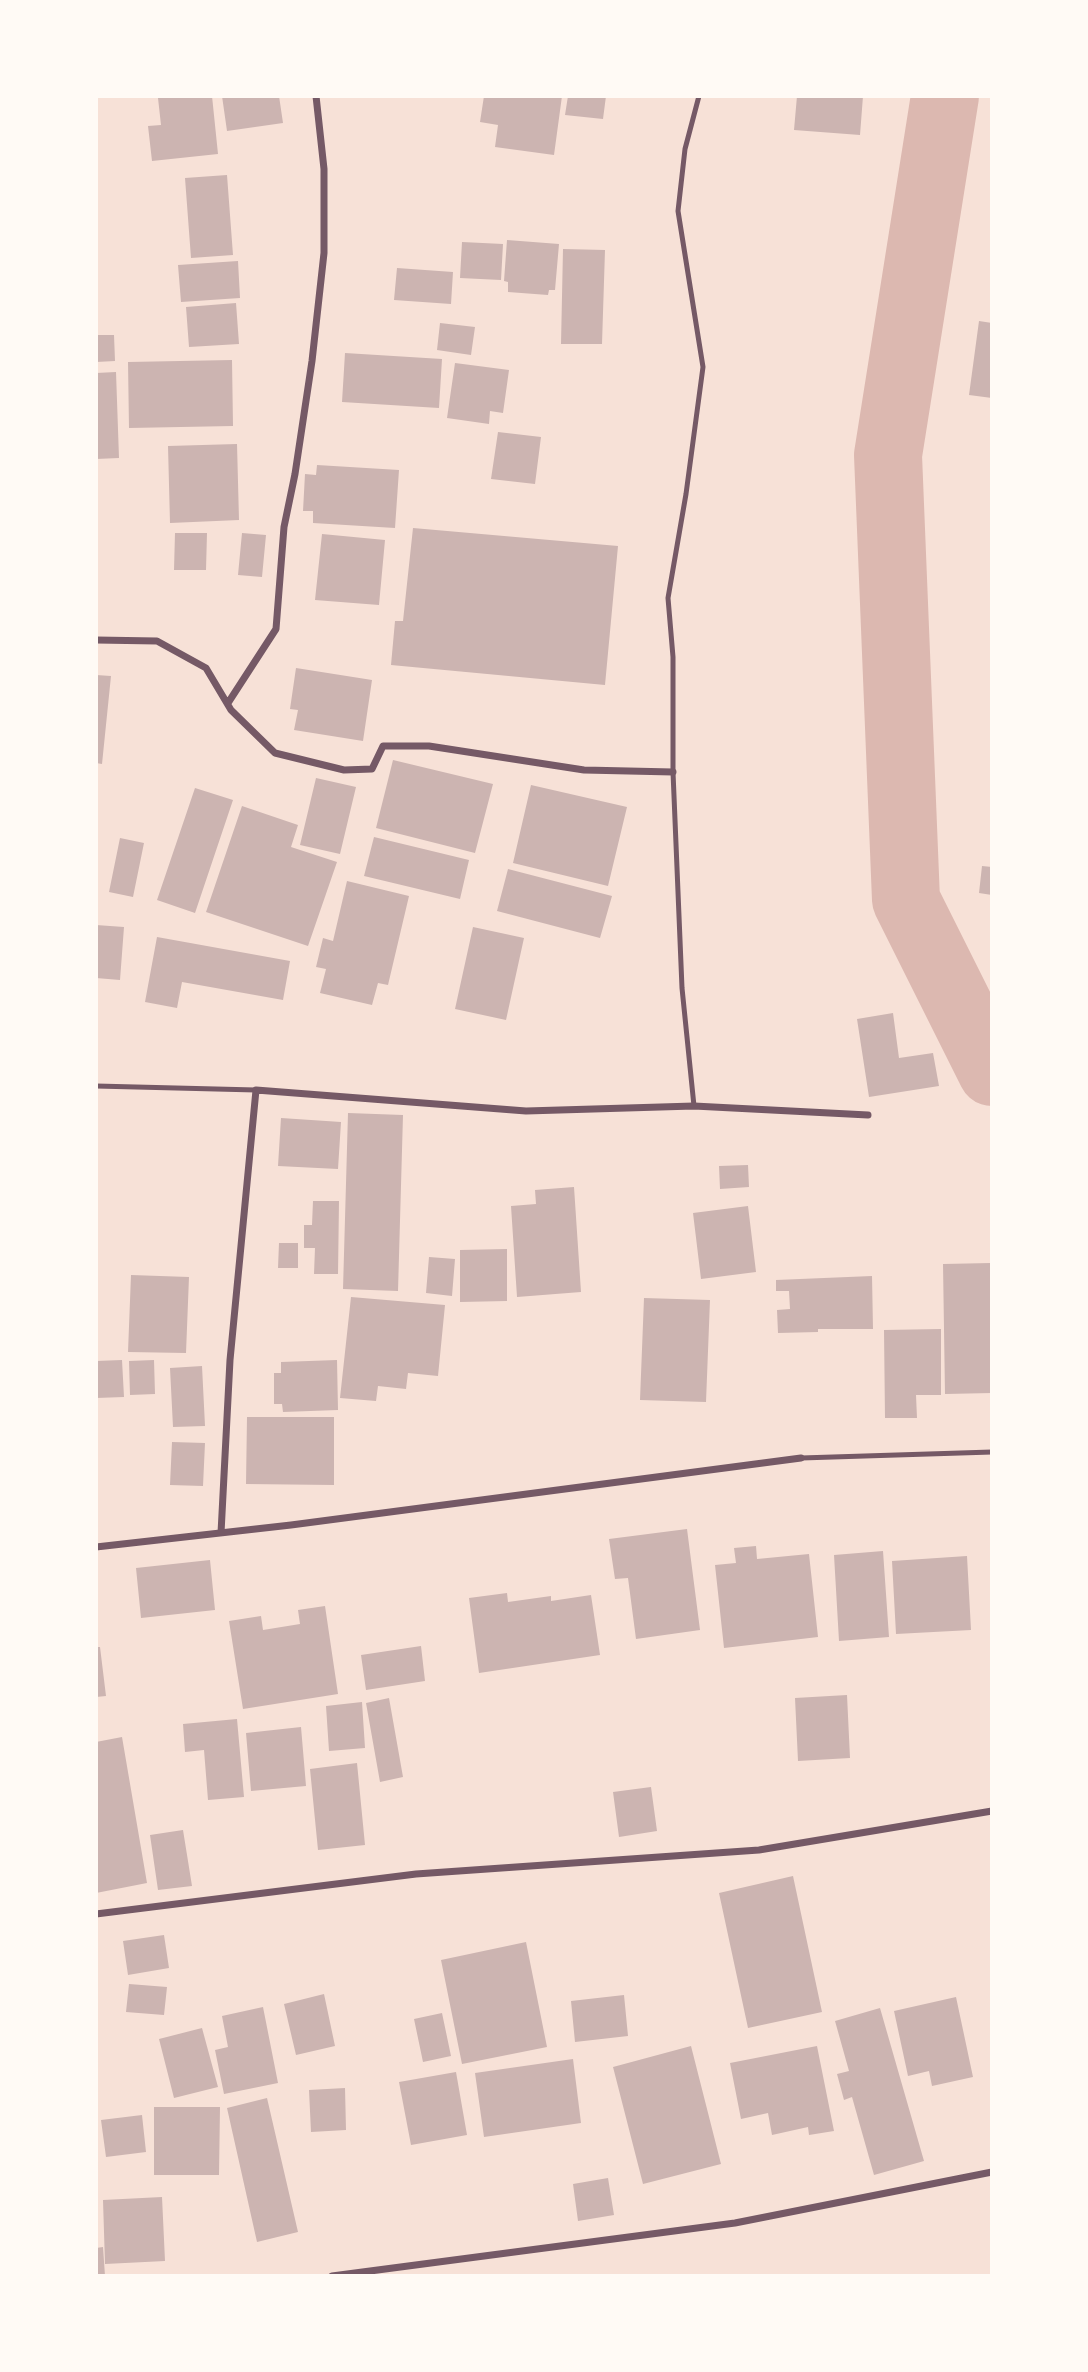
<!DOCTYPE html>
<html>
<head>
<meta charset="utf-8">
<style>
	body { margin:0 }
	#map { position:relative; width:1088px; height:2372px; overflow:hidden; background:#f7e1d7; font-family:Raleway,sans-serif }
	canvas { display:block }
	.frame { position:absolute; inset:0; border:98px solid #fffaf5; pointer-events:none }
</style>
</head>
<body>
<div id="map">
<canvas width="1088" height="2372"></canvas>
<div class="frame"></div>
</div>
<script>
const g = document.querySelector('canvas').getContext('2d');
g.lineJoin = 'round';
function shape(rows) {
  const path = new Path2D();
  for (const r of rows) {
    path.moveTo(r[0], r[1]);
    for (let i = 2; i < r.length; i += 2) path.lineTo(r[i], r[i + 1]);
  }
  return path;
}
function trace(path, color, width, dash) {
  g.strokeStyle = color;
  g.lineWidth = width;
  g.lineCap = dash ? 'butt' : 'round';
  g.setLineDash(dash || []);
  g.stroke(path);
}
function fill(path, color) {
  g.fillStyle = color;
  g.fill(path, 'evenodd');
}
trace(shape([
	[945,96,888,455,906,900,992,1072]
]), '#dcb8b0', 68);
fill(shape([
	[176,96,212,96,218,154,152,161,148,126,161,125,158,98],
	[222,96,279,96,283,123,227,131],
	[484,96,562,96,554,155,495,147,498,125,480,122],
	[568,96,606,96,603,119,565,115],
	[797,96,863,96,860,135,794,130],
	[227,175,233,255,191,258,185,178],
	[507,240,559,244,555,290,549,290,548,295,508,292,508,282,504,281],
	[462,242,503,244,501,280,460,278],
	[563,249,605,250,602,344,561,344],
	[238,261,240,298,181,302,178,265],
	[397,268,453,272,451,304,394,300],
	[236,303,239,344,189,347,186,307],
	[979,321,992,323,992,398,969,395],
	[440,323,475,327,471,355,437,350],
	[96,335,114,335,115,361,96,362],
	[345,353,442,359,439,408,342,402],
	[232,360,233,426,129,428,128,362],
	[455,363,509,370,503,413,490,411,489,424,447,418],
	[116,372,119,458,96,459,96,373],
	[498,432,541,437,535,484,491,479],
	[237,444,239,520,170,523,168,446],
	[317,465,399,470,395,528,313,523,313,511,303,511,305,474,316,475],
	[413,528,618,546,605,685,391,665,395,621,403,621],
	[175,533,207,533,206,570,174,570],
	[242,533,266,535,262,577,238,575],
	[322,534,385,540,379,605,315,600],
	[296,668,372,680,363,741,294,730,298,710,290,709],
	[96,675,111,676,102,764,96,763],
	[393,760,493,784,475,853,376,828],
	[316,778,356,787,340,854,300,845],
	[531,785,627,807,608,886,513,863],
	[195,788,233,800,195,913,157,900],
	[242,806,298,825,291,847,337,862,308,946,206,912],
	[374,837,469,860,460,899,364,876],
	[120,838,144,843,133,897,109,892],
	[982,866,992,867,992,895,979,893],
	[508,869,612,896,600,938,497,911],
	[347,881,409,896,388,985,378,983,372,1005,320,993,326,969,316,967,323,938,333,941],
	[96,925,124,927,120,980,96,978],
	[473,927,524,938,506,1020,455,1009],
	[157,937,290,961,283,1000,182,982,177,1008,145,1002],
	[893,1013,899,1058,933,1053,939,1086,869,1097,857,1019],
	[348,1113,403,1115,398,1291,343,1289],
	[281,1118,341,1122,338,1169,278,1166],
	[748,1165,749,1187,720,1189,719,1166],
	[574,1187,581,1292,517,1297,511,1206,536,1204,535,1190],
	[313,1201,339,1201,338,1274,314,1274,315,1248,304,1248,304,1225,312,1225],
	[748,1206,756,1272,701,1279,693,1213],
	[279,1243,298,1243,298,1268,278,1268],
	[507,1249,507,1301,460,1302,460,1250],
	[429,1257,455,1259,452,1296,426,1293],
	[991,1263,992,1393,945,1394,943,1264],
	[131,1275,189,1277,186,1353,128,1352],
	[872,1276,873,1329,818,1329,818,1332,778,1333,777,1310,790,1309,789,1291,776,1291,776,1280],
	[351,1297,445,1305,438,1376,408,1373,406,1389,378,1386,376,1401,340,1398],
	[644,1298,710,1300,706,1402,640,1400],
	[941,1329,941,1395,916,1395,917,1418,885,1418,884,1330],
	[122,1360,124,1397,96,1398,96,1361],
	[154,1360,155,1394,130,1395,129,1361],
	[337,1360,338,1410,283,1412,282,1404,274,1404,274,1373,281,1373,281,1362],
	[202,1366,205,1426,173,1427,170,1368],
	[247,1417,334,1417,334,1485,246,1484],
	[172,1442,205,1443,203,1486,170,1485],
	[687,1529,700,1630,636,1639,628,1578,615,1579,609,1539],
	[756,1546,757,1559,809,1554,818,1637,724,1648,715,1565,736,1563,734,1548],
	[883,1551,889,1637,839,1641,834,1555],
	[967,1556,971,1630,896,1634,892,1561],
	[210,1560,215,1610,141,1618,136,1568],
	[507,1593,508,1602,551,1596,551,1601,591,1595,600,1655,479,1673,469,1598],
	[325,1606,338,1694,243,1709,229,1621,261,1616,263,1630,300,1624,298,1610],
	[421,1646,425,1681,366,1690,361,1655],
	[96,1647,100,1647,106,1696,96,1697],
	[847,1695,850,1758,798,1761,795,1698],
	[389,1698,403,1777,380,1782,366,1703],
	[362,1702,365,1748,329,1751,326,1706],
	[237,1719,244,1797,208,1800,204,1750,185,1752,183,1724],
	[301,1727,306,1786,251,1791,246,1733],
	[122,1737,147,1883,96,1893,96,1742],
	[357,1763,365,1845,318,1850,310,1769],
	[651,1787,657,1831,619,1837,613,1792],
	[183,1830,192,1886,158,1890,150,1835],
	[793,1876,822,2012,748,2028,719,1893],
	[164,1935,169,1968,128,1975,123,1941],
	[526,1942,547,2047,462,2064,441,1960],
	[129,1984,167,1987,164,2015,126,2012],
	[324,1994,335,2046,296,2055,284,2004],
	[624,1995,628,2036,575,2042,571,2001],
	[956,1997,973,2077,932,2086,929,2071,908,2076,894,2011],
	[263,2007,278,2083,224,2094,215,2050,228,2047,222,2016],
	[880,2008,924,2161,874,2175,852,2097,844,2100,837,2074,849,2071,835,2021],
	[442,2013,451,2056,423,2062,414,2019],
	[202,2028,218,2087,174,2098,159,2039],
	[691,2046,721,2164,643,2184,613,2067],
	[817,2046,834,2131,809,2135,808,2127,772,2135,768,2113,741,2119,730,2063],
	[573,2059,581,2123,484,2137,475,2073],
	[456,2072,467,2135,411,2145,399,2082],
	[345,2088,346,2130,311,2132,309,2090],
	[267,2098,298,2232,257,2242,227,2108],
	[154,2107,220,2107,219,2175,154,2175],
	[142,2115,146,2152,106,2157,101,2120],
	[608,2178,614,2215,578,2221,573,2184],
	[162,2197,165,2261,105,2264,103,2200],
	[103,2247,105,2276,96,2276,96,2248]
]), '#ccb4b1');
trace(shape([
	[96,1086,256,1090],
	[694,1106,682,988,673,772,673,657,668,598,686,494,703,367,678,211,685,149,699,96],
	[801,1458,992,1452]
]), '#755966', 5);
trace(shape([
	[96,640,157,641,206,668,231,710,275,753,344,770,372,769,383,746,429,746,584,770,673,772],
	[228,703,276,629,284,527,295,474,312,361,324,253,324,169,316,96],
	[221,1533,230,1360,256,1090,526,1111,694,1106,868,1115],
	[96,1547,291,1525,801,1458],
	[96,1914,416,1874,759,1850,992,1811],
	[332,2276,735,2223,992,2172]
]), '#755966', 7);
</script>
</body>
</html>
